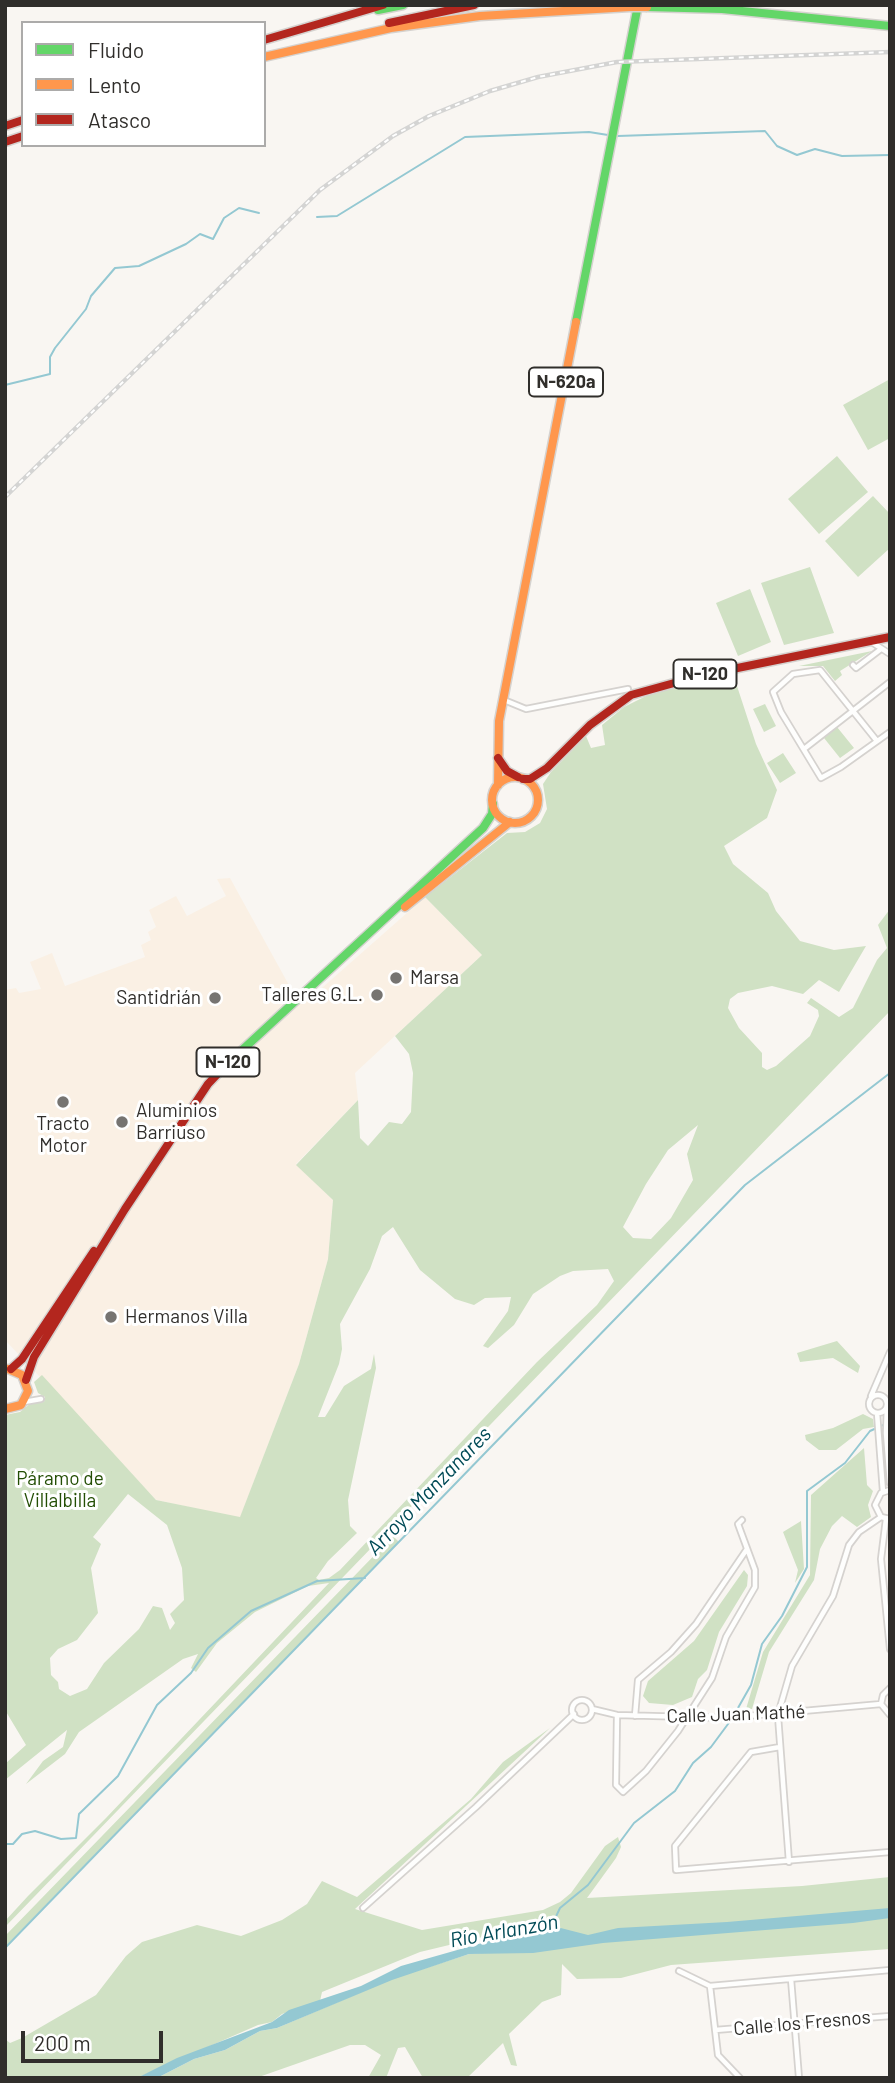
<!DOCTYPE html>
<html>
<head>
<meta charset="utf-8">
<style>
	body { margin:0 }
	#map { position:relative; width:895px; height:2083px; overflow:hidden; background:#f9f6f2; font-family:Barlow,sans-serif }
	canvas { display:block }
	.frame { position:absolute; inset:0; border:7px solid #302e2b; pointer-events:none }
	.legend { position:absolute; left:21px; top:21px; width:245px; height:126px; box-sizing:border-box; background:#fff; border:2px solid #acabaa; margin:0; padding:9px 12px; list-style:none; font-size:21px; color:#302e2b }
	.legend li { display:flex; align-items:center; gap:14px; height:35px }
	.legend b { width:35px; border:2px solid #acabaa }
	.scale { position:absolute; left:21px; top:2031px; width:142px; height:32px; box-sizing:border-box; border:4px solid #302e2b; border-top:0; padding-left:9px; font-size:21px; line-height:24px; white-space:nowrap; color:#302e2b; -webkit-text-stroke:5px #fff; paint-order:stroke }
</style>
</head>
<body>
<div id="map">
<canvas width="895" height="2083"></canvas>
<div class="frame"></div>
<ul class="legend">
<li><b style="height:9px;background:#63d668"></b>Fluido</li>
<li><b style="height:9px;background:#ff974d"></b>Lento</li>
<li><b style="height:9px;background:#b3261e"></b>Atasco</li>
</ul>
<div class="scale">200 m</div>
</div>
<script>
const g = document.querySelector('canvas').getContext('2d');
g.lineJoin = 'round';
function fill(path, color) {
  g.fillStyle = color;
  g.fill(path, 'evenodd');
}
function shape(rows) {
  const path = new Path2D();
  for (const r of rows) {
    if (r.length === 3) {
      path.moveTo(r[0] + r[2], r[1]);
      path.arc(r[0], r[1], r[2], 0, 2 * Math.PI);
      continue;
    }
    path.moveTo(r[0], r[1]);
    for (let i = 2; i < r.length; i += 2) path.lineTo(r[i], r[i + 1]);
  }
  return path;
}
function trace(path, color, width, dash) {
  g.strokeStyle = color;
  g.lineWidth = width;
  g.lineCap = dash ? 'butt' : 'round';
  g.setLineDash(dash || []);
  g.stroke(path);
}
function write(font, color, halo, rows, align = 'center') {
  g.font = font + ' Barlow,sans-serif';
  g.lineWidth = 6;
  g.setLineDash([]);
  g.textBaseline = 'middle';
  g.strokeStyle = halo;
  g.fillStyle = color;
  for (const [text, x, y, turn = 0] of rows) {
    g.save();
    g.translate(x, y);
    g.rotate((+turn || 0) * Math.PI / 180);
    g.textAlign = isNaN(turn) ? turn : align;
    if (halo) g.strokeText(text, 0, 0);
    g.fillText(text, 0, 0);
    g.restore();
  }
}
fill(shape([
	[230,878,290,987,306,1002,425,897,482,955,355,1073,358,1100,296,1164,333,1200,328,1259,299,1364,240,1518,156,1500,5,1340,5,990,16,988,19,993,41,989,30,962,52,953,65,986,145,957,141,945,151,940,148,932,156,927,149,910,176,896,187,916,226,896,217,879]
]), '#faf0e4');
fill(shape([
	[890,379,890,438,868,450,843,405],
	[837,456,868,492,819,534,788,499],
	[873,496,890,514,890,548,858,577,825,541],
	[810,567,834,633,784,645,761,583],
	[750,589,771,642,738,656,716,603],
	[872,651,840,671,842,675,835,681,823,666,799,666],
	[718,677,736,683,756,744,777,790,767,818,724,846,733,864,768,893,776,911,800,941,834,950,866,946,839,992,819,980,803,994,772,986,738,993,730,999,728,1008,739,1028,762,1053,762,1067,767,1070,776,1066,810,1036,819,1016,818,1010,807,1003,811,998,839,1017,853,1008,877,960,887,948,878,925,890,909,890,1011,5,1927,5,1921,28,1896,106,1818,329,1583,308,1586,255,1612,217,1643,196,1672,191,1668,198,1654,183,1659,79,1732,65,1754,26,1784,43,1761,63,1747,67,1730,5,1780,5,1764,26,1745,5,1710,5,1415,20,1412,31,1403,44,1402,45,1397,38,1393,34,1382,42,1375,156,1500,240,1517,299,1364,328,1259,333,1200,296,1165,358,1100,360,1138,368,1146,389,1122,402,1124,411,1112,413,1073,409,1054,395,1036,482,955,425,897,507,833,525,832,540,823,547,809,543,784,551,772,586,736,591,748,605,745,602,725,624,707,650,694],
	[698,1125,687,1154,693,1180,671,1218,651,1239,633,1238,623,1227,646,1184,668,1150],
	[393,1227,420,1270,455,1299,474,1305,485,1298,511,1297,508,1311,483,1346,488,1348,514,1325,533,1294,560,1276,573,1271,608,1269,614,1281,597,1305,537,1362,340,1570,329,1578,319,1580,316,1578,328,1561,357,1533,350,1526,348,1500,376,1368,374,1354,371,1369,344,1386,325,1417,318,1417,339,1364,342,1349,340,1324,370,1269,382,1236],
	[128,1494,167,1525,182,1568,184,1600,170,1614,175,1623,170,1630,162,1608,153,1606,139,1629,104,1663,87,1689,70,1696,59,1689,58,1682,51,1675,50,1658,58,1649,77,1640,98,1613,91,1568,101,1544,93,1537],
	[765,704,776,726,764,732,753,709],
	[837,727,854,748,840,758,824,738],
	[783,753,796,773,780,783,767,763],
	[837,1341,860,1366,858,1373,833,1358,800,1362,797,1353],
	[863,1414,873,1419,874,1427,863,1429,836,1450,819,1450,806,1440,805,1435,833,1428],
	[864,1448,867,1485,873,1491,868,1505,871,1517,857,1527,842,1516,832,1526,820,1549,814,1580,769,1652,752,1709,746,1709,763,1652,810,1575,811,1495],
	[801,1521,804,1569,795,1583,798,1570,783,1532],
	[393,1536,399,1542,5,1947,5,1936],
	[744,1570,748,1575,747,1586,719,1632,707,1670,698,1679,692,1697,673,1705,649,1703,643,1696,648,1681,694,1641],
	[550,1728,355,1909,422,1930,543,1910,560,1902,571,1893,605,1846,618,1837,621,1847,616,1858,587,1898,802,1886,890,1877,890,1949,671,1965,621,1978,577,1979,562,1964,561,1995,542,2002,509,2034,517,2066,511,2065,503,2043,467,2078,423,2078,405,2047,398,2048,386,2078,368,2078,381,2055,365,2045,350,2045,256,2078,157,2078,194,2059,225,2050,260,2031,277,2028,392,1979,469,1954,507,1951,555,1929,549,1925,545,1931,503,1937,495,1934,420,1952,322,1992,320,2001,282,2014,272,2022,258,2025,137,2078,5,2078,5,2039,10,2043,22,2038,96,1995,126,1956,142,1942,197,1925,241,1936,282,1920,307,1904,322,1881,357,1897,471,1799,503,1762]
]), '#d0e1c4');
fill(shape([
	[890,1908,890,1918,853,1923,603,1943,533,1953,469,1954,392,1980,277,2028,260,2031,225,2050,194,2059,157,2078,137,2078,177,2058,272,2022,289,2010,361,1986,401,1966,503,1937,545,1931,549,1925,588,1935,618,1928,727,1922]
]), '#94c8d2');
trace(shape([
	[618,136,765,131,777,146,797,155,815,149,842,156,890,155],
	[317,217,337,216,465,137,589,132,608,135],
	[5,385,50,374,50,357,55,348,86,309,91,296,115,268,139,266,186,244,200,234,213,239,224,218,239,208,259,213],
	[734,1715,751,1685,762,1644,782,1616,807,1567,807,1491,845,1463,870,1431,890,1422],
	[5,1844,13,1844,22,1834,35,1831,61,1839,76,1838,79,1814,118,1776,157,1705,191,1673,208,1648,251,1611,317,1581,365,1578],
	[551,1927,560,1908,588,1885,634,1823,675,1791,693,1763,711,1747,731,1720],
	[5,1948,745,1185,890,1073]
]), '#94c8d2', 2);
const street = shape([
	[870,641,890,654],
	[853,665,856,668,881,649],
	[504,700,526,709,628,689],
	[877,741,820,670,793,674,773,692,781,712,821,778,841,767,890,732],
	[804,749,890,682],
	[878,1404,9],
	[871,1396,890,1352],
	[24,1402,41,1399],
	[887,1406,886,1433,890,1483],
	[877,1413,883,1492],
	[890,1490,881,1493,875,1505,881,1517,890,1519],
	[886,1519,881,1559,890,1649],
	[890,1688,883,1695,881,1704,890,1715],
	[582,1710,10],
	[592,1709,617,1715,725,1718,881,1704],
	[617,1715,616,1785,623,1792,646,1771,678,1731,712,1678,726,1637,755,1587,755,1570,738,1524,742,1520],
	[635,1716,638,1680,671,1652,696,1624,747,1549],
	[780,1747,751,1752,675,1846,676,1870,890,1852],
	[789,1862,778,1716,781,1704,792,1666,833,1596,849,1545,859,1532,881,1517],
	[363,1908,476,1807,574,1714],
	[679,1971,710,1986,718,2055,740,2078],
	[791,1979,799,2078],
	[710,1986,890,1970],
	[715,2030,890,2016]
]);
const fast = shape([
	[647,7,722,9,890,26],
	[378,10,403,5],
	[576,322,638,5],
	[227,1064,483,828,492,814,493,804]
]);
const slow = shape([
	[264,57,391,28,480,16,630,7],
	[515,800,23],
	[498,785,499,721,576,322],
	[405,907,510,822],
	[5,1409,21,1405,28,1391,22,1375,8,1369]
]);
const jam = shape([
	[389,23,474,5],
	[264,40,383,5],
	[5,126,23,120],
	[5,142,23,136],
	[498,758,507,771,518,777],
	[523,779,530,779,547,768,590,725,631,695,703,675,890,637],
	[11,1369,22,1359,94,1251],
	[26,1380,34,1357,125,1209,208,1084,227,1064]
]);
trace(street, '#d5d2cf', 8);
trace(fast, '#d5d2cf', 11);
trace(slow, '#d5d2cf', 11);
trace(jam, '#d5d2cf', 11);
trace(street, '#fefefd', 4.5);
trace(fast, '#63d668', 8);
trace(slow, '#ff974d', 8);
trace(jam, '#b3261e', 8);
const rail = shape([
	[5,497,320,190,393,136,429,116,490,91,538,77,617,62,890,52]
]);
trace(rail, '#d4d4d3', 4.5);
trace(rail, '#fff', 2, [5]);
const slowBridge = shape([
	[630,7,647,7]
]);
trace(slowBridge, '#d5d2cf', 11, []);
trace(slowBridge, '#ff974d', 8);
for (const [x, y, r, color] of [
	[396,978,7,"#767471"],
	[377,995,7,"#767471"],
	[215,998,7,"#767471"],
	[63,1102,7,"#767471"],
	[122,1122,7,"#767471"],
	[111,1317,7,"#767471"]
]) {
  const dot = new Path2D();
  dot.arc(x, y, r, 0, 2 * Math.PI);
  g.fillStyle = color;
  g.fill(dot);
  trace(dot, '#fff', 2.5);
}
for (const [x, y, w] of [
	[566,382,74],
	[705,674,63],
	[228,1062,63]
]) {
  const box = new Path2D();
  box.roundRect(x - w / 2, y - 14.5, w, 29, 5);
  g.fillStyle = '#fff';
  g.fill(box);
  trace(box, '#302e2b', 2);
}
write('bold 18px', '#302e2b', null, [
	["N-620a",566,382],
	["N-120",705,674],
	["N-120",228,1062]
]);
write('19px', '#302e2b', '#fff', [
	["Marsa",410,978],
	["Talleres G.L.",363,995,"right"],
	["Santidrián",201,998,"right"],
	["Aluminios",136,1111],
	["Barriuso",136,1133],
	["Tracto",63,1124,"center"],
	["Motor",63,1146,"center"],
	["Hermanos Villa",125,1317]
], 'left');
write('19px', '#234e04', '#fff', [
	["Páramo de",60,1479],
	["Villalbilla",60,1501]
]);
write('19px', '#302e2b', '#fff', [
	["Calle Juan Mathé",736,1714,-2],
	["Calle los Fresnos",802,2023,-5]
]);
write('italic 21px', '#004a56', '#fff', [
	["Arroyo Manzanares",429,1491,-46],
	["Río Arlanzón",504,1931,-10]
]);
</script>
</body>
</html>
